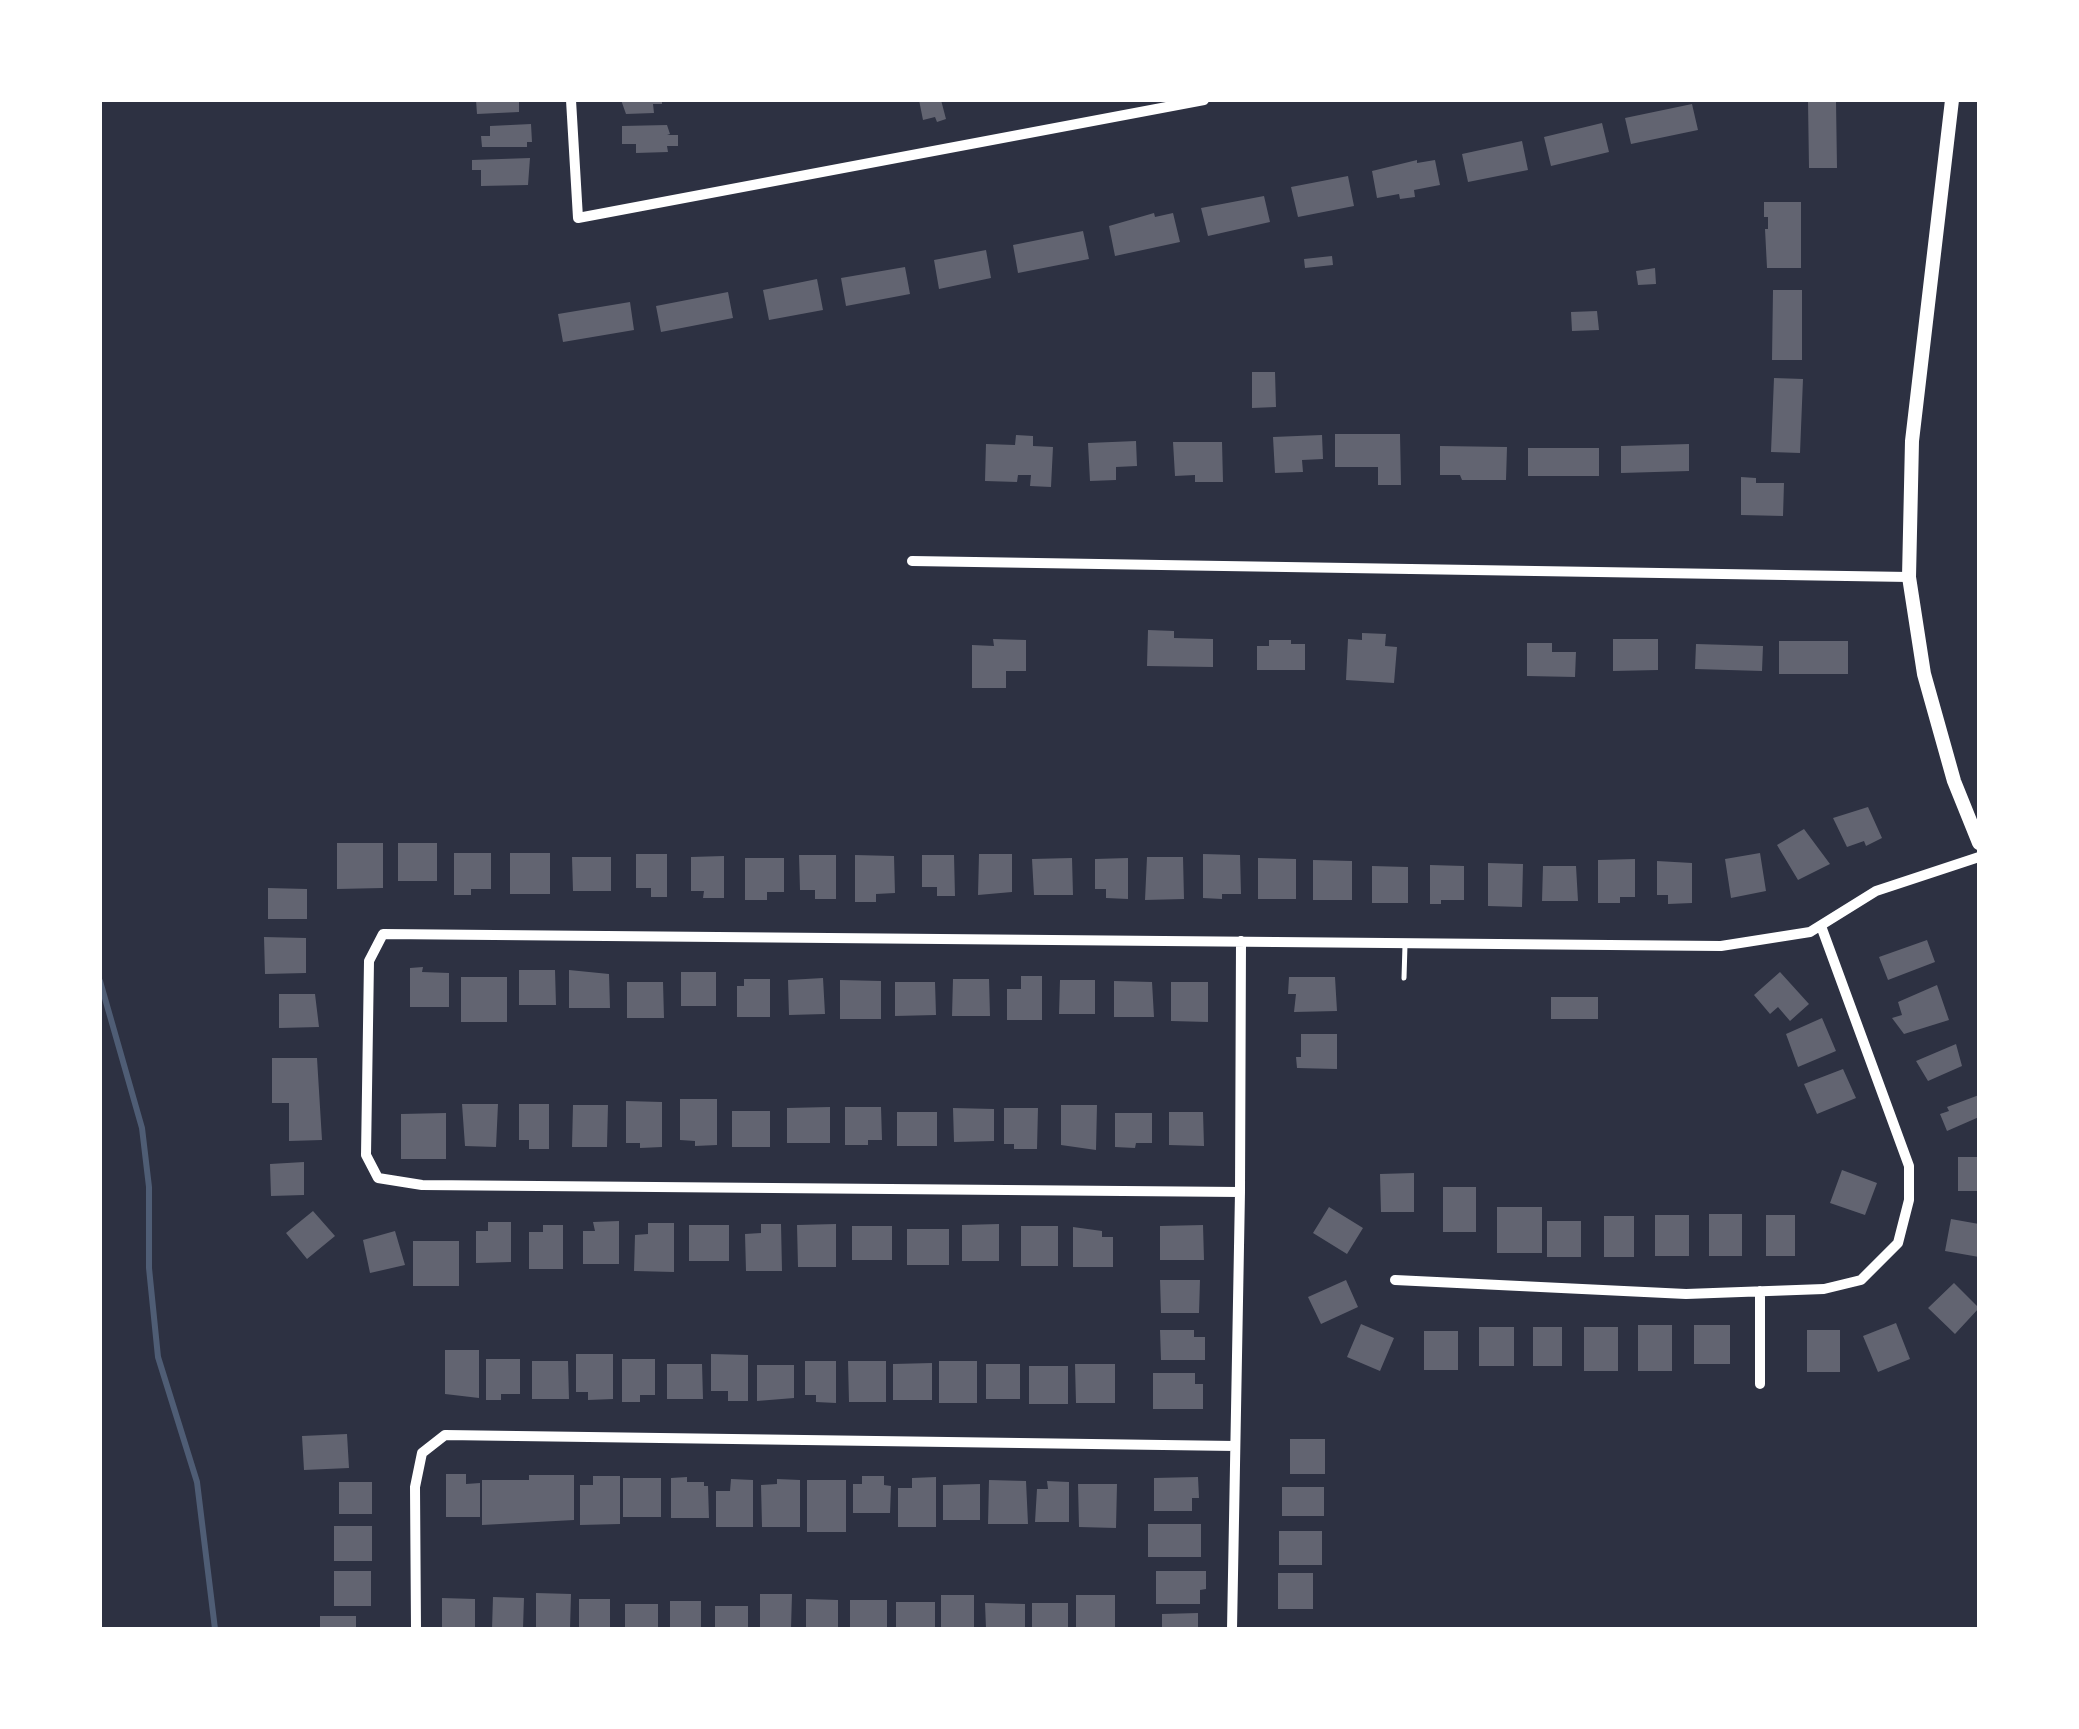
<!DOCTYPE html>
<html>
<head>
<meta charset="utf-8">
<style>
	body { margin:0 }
	#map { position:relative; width:2079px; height:1729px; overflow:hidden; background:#2d3142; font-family:"Sofia Sans Condensed",sans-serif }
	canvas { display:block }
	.frame { position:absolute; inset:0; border:102px solid #fff; pointer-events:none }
</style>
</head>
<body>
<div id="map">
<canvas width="2079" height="1729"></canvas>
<div class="frame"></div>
</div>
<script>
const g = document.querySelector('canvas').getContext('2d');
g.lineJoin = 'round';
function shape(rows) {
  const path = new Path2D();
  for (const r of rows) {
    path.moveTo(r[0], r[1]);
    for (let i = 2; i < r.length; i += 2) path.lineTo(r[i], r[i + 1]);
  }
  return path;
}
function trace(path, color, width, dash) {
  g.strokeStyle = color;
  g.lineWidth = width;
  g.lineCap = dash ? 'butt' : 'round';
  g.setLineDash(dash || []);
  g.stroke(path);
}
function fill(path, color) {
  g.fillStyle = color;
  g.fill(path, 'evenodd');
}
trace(shape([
	[100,981,142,1128,149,1187,149,1268,158,1357,197,1482,215,1629]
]), '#4f5d75', 6);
fill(shape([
	[476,100,519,100,519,112,477,114],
	[621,100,662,100,662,104,653,104,654,113,626,114],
	[919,100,941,100,946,119,937,122,935,117,923,120],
	[1808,101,1836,101,1837,168,1809,168],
	[1692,104,1698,130,1631,144,1625,118],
	[1602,123,1609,152,1551,166,1544,137],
	[531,124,532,142,527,142,527,147,482,147,481,136,490,136,490,126],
	[667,125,670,134,667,135,678,135,678,146,667,146,668,152,636,153,636,144,622,144,622,126],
	[1522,141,1528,170,1468,182,1462,154],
	[530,158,528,185,481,186,481,170,472,170,472,160],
	[1417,160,1417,163,1435,160,1440,185,1414,190,1415,197,1400,199,1399,194,1377,198,1372,171],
	[1348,176,1354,206,1298,217,1291,187],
	[1264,196,1270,222,1208,236,1201,208],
	[1764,202,1801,202,1801,268,1767,268,1765,229,1768,229,1768,217,1764,217],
	[1154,213,1155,217,1173,213,1180,242,1115,256,1109,226],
	[1083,231,1089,259,1018,273,1013,245],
	[986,250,991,278,939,289,934,260],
	[1332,256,1333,265,1305,268,1304,259],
	[905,267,910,294,846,306,841,278],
	[1655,268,1656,284,1638,285,1636,271],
	[817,279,823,310,769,320,763,290],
	[1773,290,1802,290,1802,360,1772,360],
	[728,292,733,318,661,332,656,306],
	[630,302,634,330,563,342,558,314],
	[1597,311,1599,330,1572,331,1571,312],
	[1252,372,1275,372,1276,407,1252,408],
	[1774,378,1803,379,1800,453,1771,452],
	[1335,434,1400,434,1401,485,1378,485,1378,467,1335,467],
	[1016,435,1033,436,1033,446,1053,447,1051,487,1030,486,1031,475,1018,475,1017,482,985,481,986,444,1015,445],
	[1322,435,1323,459,1302,460,1303,472,1275,473,1273,437],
	[1136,441,1137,466,1116,467,1116,480,1090,481,1088,443],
	[1173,442,1222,442,1223,482,1195,482,1195,475,1175,476],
	[1689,444,1689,471,1621,473,1621,446],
	[1440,446,1507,447,1506,480,1462,480,1460,475,1440,475],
	[1528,448,1599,448,1599,476,1528,476],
	[1741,477,1756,478,1756,483,1784,483,1783,516,1741,515],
	[1148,630,1174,631,1174,638,1213,639,1213,667,1147,666],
	[1362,633,1386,634,1385,646,1397,647,1394,683,1346,680,1348,639,1362,640],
	[993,639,1026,640,1026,671,1006,671,1006,688,972,688,972,645,994,646],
	[1613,639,1658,639,1658,670,1613,671],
	[1269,640,1291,640,1291,644,1305,644,1305,670,1257,670,1257,646,1269,646],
	[1779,641,1848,641,1848,674,1779,674],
	[1527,643,1552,643,1552,652,1576,652,1575,677,1527,676],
	[1696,644,1763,646,1762,671,1695,669],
	[1868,807,1882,838,1866,846,1864,841,1847,847,1833,818],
	[1804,829,1830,864,1798,880,1777,845],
	[337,843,383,843,383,888,337,889],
	[398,843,437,843,437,881,398,881],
	[454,853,491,853,491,889,471,889,471,895,454,895],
	[510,853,550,853,550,894,510,894],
	[1760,853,1766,891,1731,898,1725,859],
	[636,854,667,854,667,897,651,897,651,888,636,888],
	[979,854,1012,854,1012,892,978,895],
	[1203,854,1240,855,1241,894,1222,894,1222,899,1203,898],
	[799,855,836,855,836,899,815,899,815,890,800,890],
	[855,855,894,856,895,893,876,894,876,902,855,902],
	[922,855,954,855,955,896,937,896,937,887,922,887],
	[724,856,724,898,703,898,704,891,691,891,691,857],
	[572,857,611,857,611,891,573,891],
	[1147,857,1183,857,1184,899,1145,900],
	[745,858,784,858,784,892,767,892,767,900,745,900],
	[1072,858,1073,895,1034,895,1032,859],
	[1128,858,1128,899,1106,898,1106,889,1095,889,1095,859],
	[1258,858,1296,859,1296,899,1258,899],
	[1635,859,1635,897,1620,897,1620,903,1598,903,1598,860],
	[1313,860,1352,861,1352,900,1313,900],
	[1657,861,1692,863,1692,903,1668,904,1668,895,1657,895],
	[1488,863,1523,864,1522,907,1488,906],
	[1430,865,1464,866,1464,900,1441,900,1441,904,1430,904],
	[1372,866,1408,867,1408,903,1372,903],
	[1543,866,1576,866,1578,901,1542,901],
	[268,888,307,889,307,919,268,919],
	[264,937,306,938,306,973,265,974],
	[1927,940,1935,962,1888,980,1879,957],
	[423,967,422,972,449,973,449,1007,410,1007,410,968],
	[519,970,555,970,556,1005,519,1005],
	[569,970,609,974,610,1008,569,1008],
	[681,972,716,972,716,1006,681,1006],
	[1780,972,1809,1004,1790,1021,1778,1007,1770,1014,1754,995],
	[1021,976,1042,976,1042,1020,1007,1020,1007,989,1021,989],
	[461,977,507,977,507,1022,461,1022],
	[1289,977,1335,977,1337,1011,1294,1012,1296,994,1288,994],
	[823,978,825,1014,789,1015,788,980],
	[744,979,770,979,770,1017,737,1017,737,986,744,986],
	[953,979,989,979,990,1016,952,1016],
	[840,980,881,981,881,1019,840,1019],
	[1060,980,1095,980,1095,1014,1059,1014],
	[1114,981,1152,982,1154,1017,1114,1017],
	[627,982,663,982,664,1018,627,1018],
	[895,982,935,982,936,1015,895,1016],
	[1171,982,1208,982,1208,1022,1171,1021],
	[1937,985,1949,1020,1904,1034,1892,1018,1902,1015,1898,1002],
	[279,994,315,994,319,1027,279,1028],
	[1551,997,1598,997,1598,1019,1551,1019],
	[1822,1018,1836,1051,1798,1067,1786,1034],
	[1301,1034,1337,1034,1337,1069,1297,1068,1296,1057,1301,1057],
	[1956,1044,1962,1066,1928,1081,1916,1061],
	[272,1058,317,1058,322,1140,289,1141,289,1103,272,1103],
	[1843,1069,1856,1098,1817,1114,1804,1084],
	[1979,1095,1979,1117,1947,1131,1940,1114,1949,1111,1947,1107],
	[680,1099,717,1099,717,1145,695,1146,695,1141,680,1140],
	[626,1101,662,1102,662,1147,640,1148,640,1143,626,1143],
	[462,1104,498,1104,496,1147,465,1146],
	[519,1104,549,1104,549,1149,529,1149,529,1140,519,1140],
	[573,1105,608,1105,607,1147,572,1147],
	[1061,1105,1097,1105,1096,1150,1061,1145],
	[830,1107,830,1143,787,1143,787,1108],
	[845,1107,881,1107,882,1140,868,1140,868,1145,845,1145],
	[953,1108,994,1109,994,1141,954,1142],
	[1004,1108,1038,1108,1037,1149,1014,1149,1014,1144,1004,1144],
	[732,1111,770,1111,770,1147,732,1147],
	[897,1112,937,1112,937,1146,897,1146],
	[1169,1112,1203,1112,1204,1146,1169,1145],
	[446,1113,446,1159,401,1159,401,1114],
	[1115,1113,1152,1113,1152,1143,1136,1143,1135,1148,1115,1147],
	[1958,1157,1979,1157,1979,1191,1958,1191],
	[304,1162,304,1195,271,1196,270,1164],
	[1842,1170,1877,1183,1865,1215,1830,1203],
	[1414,1173,1414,1212,1381,1212,1380,1174],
	[1443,1187,1476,1187,1476,1232,1443,1232],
	[1329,1207,1363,1228,1347,1254,1313,1233],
	[1497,1207,1542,1207,1542,1253,1497,1253],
	[313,1211,335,1236,307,1259,286,1233],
	[1709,1214,1742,1214,1742,1256,1709,1256],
	[1655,1215,1689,1215,1689,1256,1655,1256],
	[1766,1215,1795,1215,1795,1256,1766,1256],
	[1604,1216,1634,1216,1634,1257,1604,1257],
	[1951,1219,1979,1224,1979,1257,1945,1251],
	[619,1221,619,1264,583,1264,583,1231,595,1231,593,1222],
	[1547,1221,1581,1221,1581,1257,1547,1257],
	[488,1222,511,1222,511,1262,476,1263,476,1231,488,1231],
	[648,1223,674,1223,674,1272,634,1271,635,1235,648,1234],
	[761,1224,781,1224,782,1271,746,1271,745,1234,761,1233],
	[836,1224,836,1267,798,1267,797,1225],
	[999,1224,999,1261,962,1261,962,1225],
	[543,1225,563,1225,563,1269,529,1269,529,1232,543,1232],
	[689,1225,729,1225,729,1261,689,1261],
	[1203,1225,1204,1260,1160,1260,1160,1226],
	[852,1226,892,1226,892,1260,852,1260],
	[1021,1226,1058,1226,1058,1266,1021,1266],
	[1073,1227,1102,1231,1102,1237,1113,1237,1113,1267,1073,1267],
	[907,1229,949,1229,949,1265,907,1265],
	[395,1231,405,1265,370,1273,363,1240],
	[413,1241,459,1241,459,1286,413,1286],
	[1160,1280,1200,1280,1199,1313,1161,1313],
	[1346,1280,1358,1307,1321,1324,1308,1297],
	[1954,1283,1979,1308,1955,1334,1928,1308],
	[1896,1323,1910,1359,1878,1372,1863,1336],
	[1361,1324,1394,1338,1380,1371,1347,1357],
	[1638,1325,1672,1325,1672,1371,1638,1371],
	[1694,1325,1730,1325,1730,1364,1694,1364],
	[1479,1327,1514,1327,1514,1366,1479,1366],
	[1533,1327,1562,1327,1562,1366,1533,1366],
	[1584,1327,1618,1327,1618,1371,1584,1371],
	[1160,1330,1194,1330,1194,1337,1205,1337,1205,1360,1161,1360],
	[1807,1330,1840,1330,1840,1372,1807,1372],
	[1424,1331,1458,1331,1458,1370,1424,1370],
	[445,1350,479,1350,479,1398,445,1394],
	[576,1354,613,1354,613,1399,588,1400,588,1392,576,1392],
	[711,1354,748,1355,748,1401,728,1401,728,1391,711,1391],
	[486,1359,520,1359,520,1394,501,1394,501,1400,486,1400],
	[622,1359,655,1359,655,1395,640,1395,640,1402,622,1402],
	[532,1361,568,1361,569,1399,532,1399],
	[805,1361,836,1361,836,1403,816,1402,816,1395,805,1395],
	[848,1361,886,1361,886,1402,849,1402],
	[939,1361,977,1361,977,1403,939,1403],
	[932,1363,932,1400,893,1400,893,1364],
	[667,1364,702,1364,703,1399,667,1399],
	[986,1364,1020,1364,1020,1399,986,1399],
	[1075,1364,1115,1364,1115,1403,1076,1403],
	[757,1365,794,1365,794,1398,757,1401],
	[1029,1366,1068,1366,1068,1404,1029,1404],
	[1153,1373,1195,1373,1195,1384,1203,1384,1203,1409,1153,1409],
	[347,1434,349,1468,304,1470,302,1436],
	[1290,1439,1325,1439,1325,1474,1290,1474],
	[446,1474,466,1474,466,1484,480,1483,480,1517,446,1517],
	[529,1475,574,1475,574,1520,482,1525,482,1480,529,1480],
	[593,1476,620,1476,620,1524,580,1525,580,1485,593,1485],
	[862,1476,884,1476,884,1485,891,1486,890,1513,853,1513,853,1484,862,1484],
	[687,1477,687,1482,704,1482,704,1486,708,1486,709,1518,671,1518,671,1478],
	[936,1477,936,1527,898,1527,898,1488,912,1488,912,1478],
	[1198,1477,1199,1498,1192,1498,1192,1511,1154,1511,1154,1478],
	[623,1478,661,1478,661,1517,623,1517],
	[731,1479,753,1480,753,1527,716,1527,716,1491,730,1491],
	[777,1479,800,1480,800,1527,762,1527,761,1485,777,1484],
	[807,1480,846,1480,846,1532,807,1532],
	[989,1480,1026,1481,1028,1524,988,1524],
	[1047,1481,1069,1482,1069,1522,1035,1522,1037,1489,1048,1489],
	[339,1482,372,1482,372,1514,339,1514],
	[980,1484,980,1520,943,1520,943,1485],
	[1078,1484,1117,1484,1116,1528,1079,1527],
	[1282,1487,1324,1487,1324,1516,1282,1516],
	[1148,1524,1201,1524,1201,1557,1148,1557],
	[334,1526,372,1526,372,1561,334,1561],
	[1279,1531,1322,1531,1322,1565,1279,1565],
	[334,1571,371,1571,371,1606,334,1606],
	[1156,1571,1206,1571,1206,1589,1200,1590,1200,1604,1156,1604],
	[1278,1573,1313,1573,1313,1609,1278,1609],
	[536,1593,571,1594,570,1629,536,1629],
	[760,1594,792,1594,791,1629,760,1629],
	[941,1595,974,1595,974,1629,941,1629],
	[1076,1595,1115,1595,1115,1629,1076,1629],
	[493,1597,524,1598,523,1629,492,1629],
	[442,1598,475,1599,475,1629,442,1629],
	[579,1599,610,1599,610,1629,579,1629],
	[806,1599,838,1600,838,1629,806,1629],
	[850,1600,887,1600,887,1629,850,1629],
	[670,1601,701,1601,701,1629,670,1629],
	[896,1602,935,1602,935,1629,896,1629],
	[985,1603,1025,1604,1025,1629,986,1629],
	[1032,1603,1068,1603,1068,1629,1032,1629],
	[625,1604,658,1604,658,1629,625,1629],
	[715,1606,748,1606,748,1629,715,1629],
	[1198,1613,1198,1629,1162,1629,1162,1614],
	[320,1616,356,1616,356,1629,320,1629]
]), '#626471');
trace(shape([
	[1404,978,1405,945]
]), '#fff', 5);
trace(shape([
	[571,100,578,218,1204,100],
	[912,561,1909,577],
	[1240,1192,422,1185,378,1178,366,1155,369,961,383,934,1721,946,1810,932,1876,891,1979,857],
	[1395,1280,1686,1294,1824,1289,1861,1280,1898,1243,1909,1200,1909,1166,1821,926],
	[1760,1291,1760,1384],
	[416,1629,415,1487,422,1453,445,1435,1235,1446],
	[1232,1629,1240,1192,1241,941]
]), '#fff', 10);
trace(shape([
	[1952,100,1912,441,1909,577,1924,674,1954,781,1979,843]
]), '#fff', 14);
</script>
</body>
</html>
